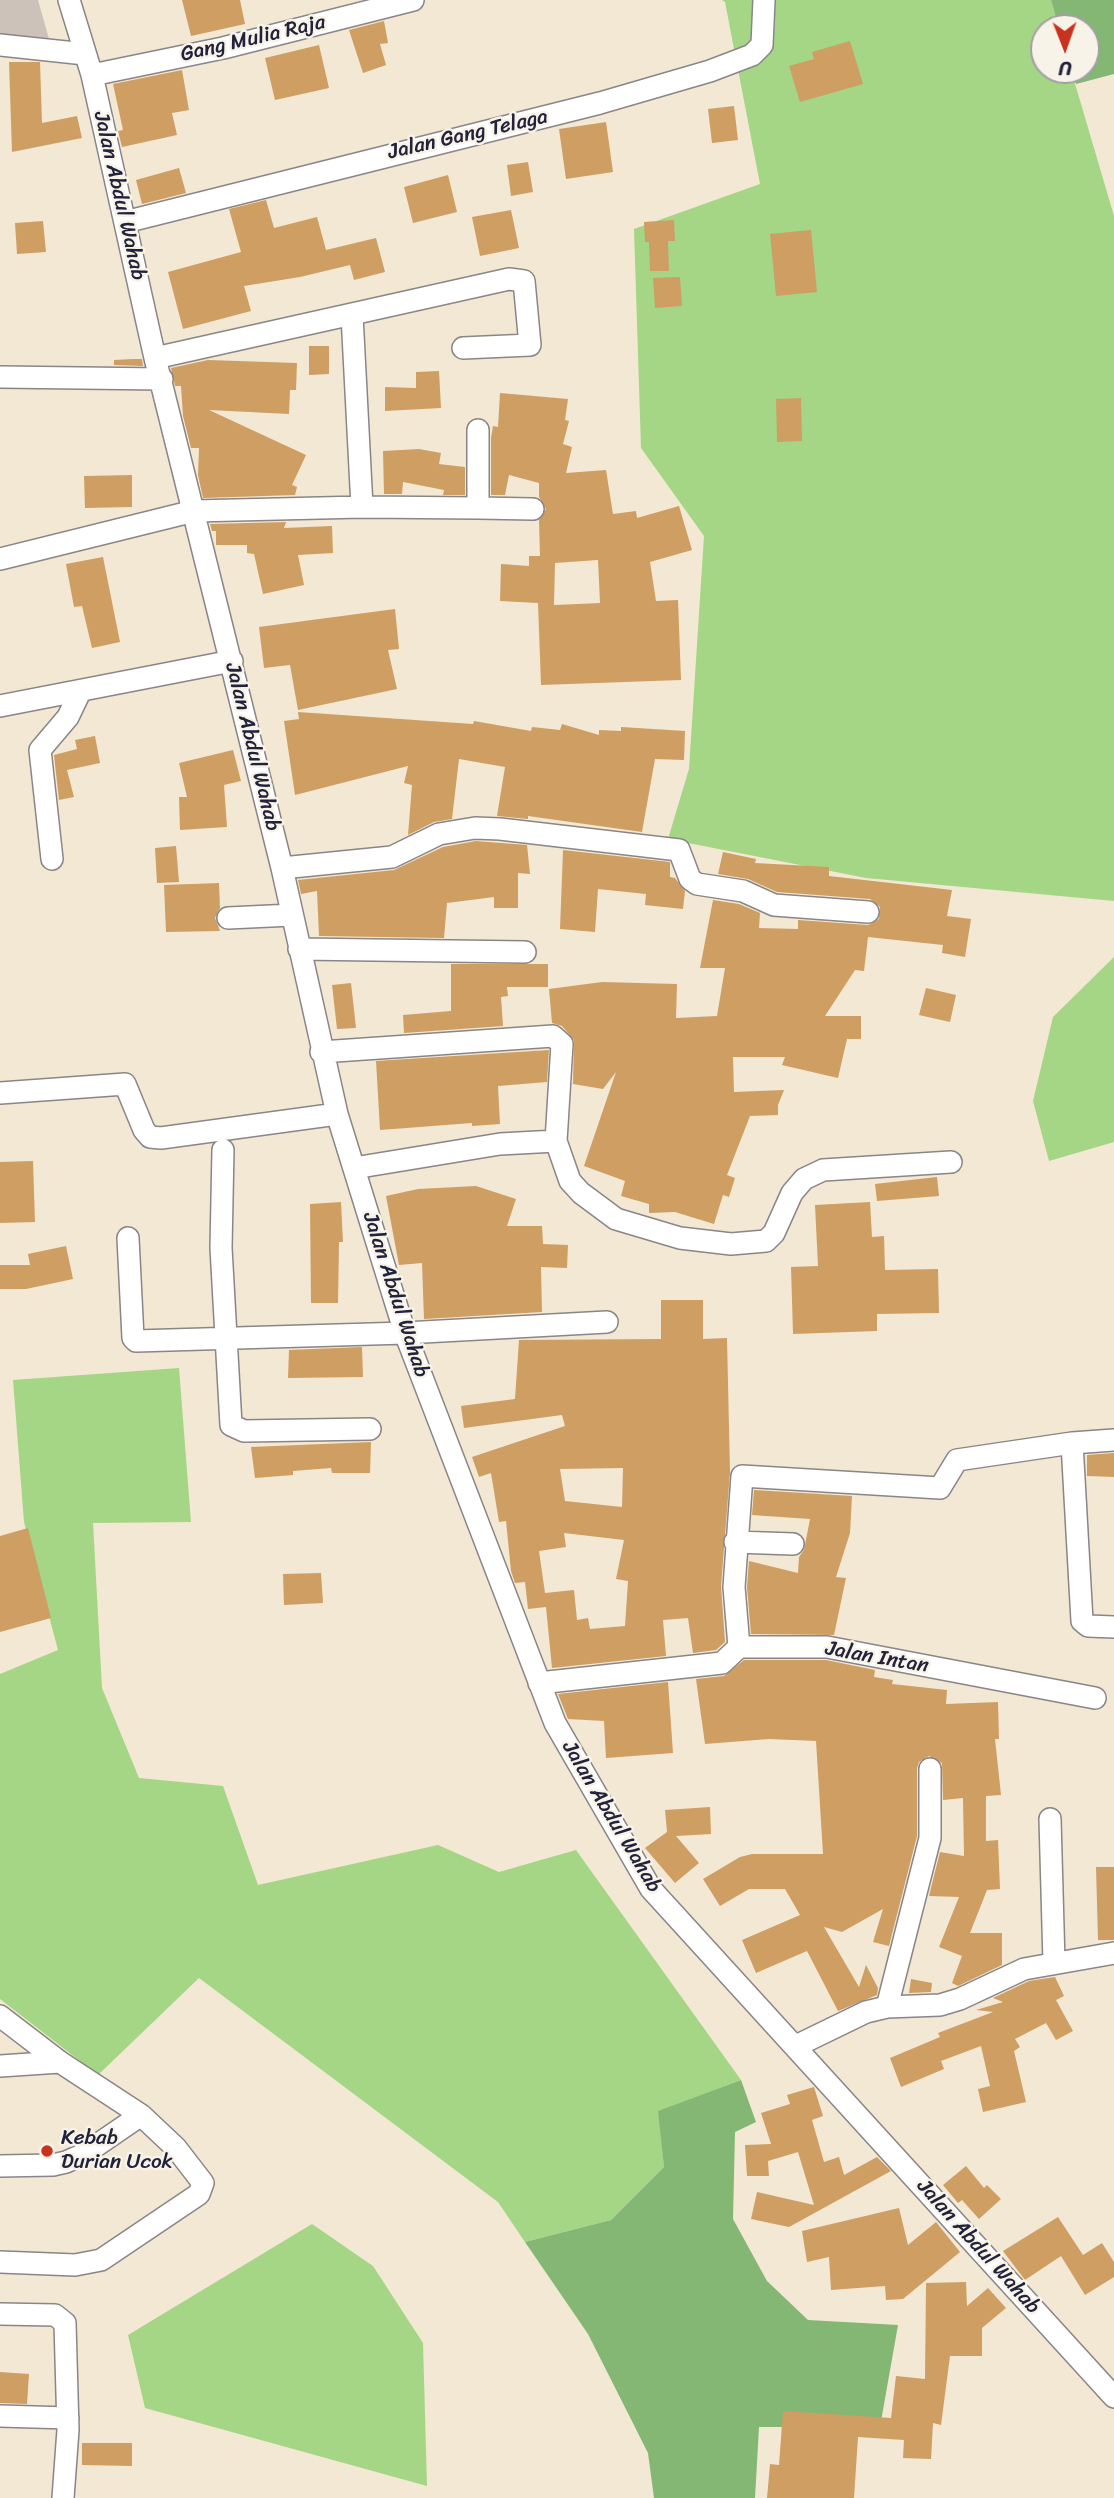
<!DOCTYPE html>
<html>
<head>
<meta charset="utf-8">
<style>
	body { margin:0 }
	#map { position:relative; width:1114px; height:2498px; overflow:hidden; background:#f3e8d3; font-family:Sriracha,sans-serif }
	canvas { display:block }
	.north { position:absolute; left:1030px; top:14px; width:70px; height:70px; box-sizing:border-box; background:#f7f3e8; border:2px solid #a29fa3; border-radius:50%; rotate:179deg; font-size:19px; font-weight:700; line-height:28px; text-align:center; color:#22223b }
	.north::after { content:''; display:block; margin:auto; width:24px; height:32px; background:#c8321e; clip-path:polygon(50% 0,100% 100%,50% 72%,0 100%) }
</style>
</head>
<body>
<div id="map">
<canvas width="1114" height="2498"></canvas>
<div class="north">U</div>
</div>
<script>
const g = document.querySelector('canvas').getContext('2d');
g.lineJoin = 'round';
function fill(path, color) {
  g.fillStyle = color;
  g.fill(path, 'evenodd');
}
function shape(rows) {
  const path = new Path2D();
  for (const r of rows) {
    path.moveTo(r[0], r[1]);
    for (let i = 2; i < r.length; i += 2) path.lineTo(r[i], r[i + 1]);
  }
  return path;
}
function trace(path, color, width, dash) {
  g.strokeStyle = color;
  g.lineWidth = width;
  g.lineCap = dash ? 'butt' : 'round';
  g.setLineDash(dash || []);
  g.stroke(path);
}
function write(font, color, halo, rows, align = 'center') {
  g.font = font + ' Sriracha,sans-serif';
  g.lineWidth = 5;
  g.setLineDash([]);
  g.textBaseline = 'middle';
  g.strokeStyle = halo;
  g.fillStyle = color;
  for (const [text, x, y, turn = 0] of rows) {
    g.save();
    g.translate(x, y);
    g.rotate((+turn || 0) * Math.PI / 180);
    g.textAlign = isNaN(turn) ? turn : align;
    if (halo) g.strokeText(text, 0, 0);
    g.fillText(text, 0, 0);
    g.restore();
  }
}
fill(shape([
	[0,0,38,0,53,53,0,50]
]), '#cdc2b9');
fill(shape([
	[722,0,1051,0,1059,28,1044,28,1044,70,1071,70,1114,216,1114,901,866,878,668,839,689,769,704,536,641,448,634,229,760,184,725,2],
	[1114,957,1114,1142,1049,1161,1033,1101,1053,1017],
	[179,1368,191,1522,93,1523,102,1688,139,1778,223,1786,258,1885,438,1845,499,1872,576,1850,741,2080,659,2111,664,2167,611,2220,525,2242,498,2202,199,1978,98,2075,0,1999,0,1674,58,1650,24,1522,13,1380],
	[312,2224,373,2266,423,2343,427,2486,145,2408,128,2335]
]), '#a4d686');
fill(shape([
	[1051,0,1114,0,1114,74,1076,84,1071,70,1086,70,1086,28,1059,28],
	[741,2080,756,2122,735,2132,733,2219,767,2281,808,2320,898,2325,880,2427,759,2427,755,2498,654,2498,648,2453,588,2334,525,2242,611,2220,664,2167,658,2111]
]), '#83b773');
fill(shape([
	[182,0,240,0,245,24,191,36],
	[384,21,388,43,380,44,386,65,363,73,349,30],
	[850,41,863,84,800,102,789,66,814,59,812,52],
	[319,45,329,88,275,100,265,58],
	[9,62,40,62,42,123,77,116,82,138,12,152],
	[182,70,189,110,172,113,177,135,122,147,118,131,123,130,113,84],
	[734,106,738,140,712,143,708,109],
	[606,122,613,172,566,179,559,129],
	[528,162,533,192,511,196,507,165],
	[179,168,186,193,142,204,136,180],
	[448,175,457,212,413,223,404,187],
	[266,200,274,228,317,217,326,250,376,238,385,272,354,280,350,265,300,277,244,286,251,311,183,329,168,272,241,252,229,209],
	[511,210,519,248,480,256,472,217],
	[674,220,675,241,668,241,669,271,650,271,649,242,645,242,644,222],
	[43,221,46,252,17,254,15,223],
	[811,230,817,292,776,296,770,234],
	[680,277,682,306,655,308,653,278],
	[309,346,329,346,329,374,309,375],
	[133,359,142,359,143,366,114,365,114,360],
	[208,360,297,363,296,390,290,390,289,414,209,410,306,455,292,485,297,487,295,495,203,498,198,475,199,448,191,448,183,416,181,386,175,386,171,368],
	[439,371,441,408,385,411,385,387,416,388,416,372],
	[500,393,568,399,565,420,569,421,563,444,572,447,566,473,606,470,613,514,636,511,637,518,679,506,692,550,650,562,656,601,678,600,681,680,541,685,538,603,500,601,501,564,529,566,529,556,540,556,539,520,546,509,539,497,539,483,509,475,505,495,491,495,491,438,493,426,498,427],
	[598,560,600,603,554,605,555,563],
	[801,398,802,441,777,442,776,399],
	[419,449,441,453,439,464,465,467,465,495,443,495,444,490,403,482,402,494,384,494,383,451],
	[132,475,132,507,85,508,84,476],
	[286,522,284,528,332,526,333,553,298,555,304,585,263,594,254,554,247,553,247,545,216,545,216,531,212,531,210,524],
	[103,557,120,642,92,648,82,606,74,607,66,564],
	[395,609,399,649,388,650,397,689,298,710,290,665,264,668,259,627],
	[298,712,473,724,474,721,531,731,532,727,560,730,562,724,599,735,599,730,621,731,621,727,685,731,684,760,655,759,642,832,528,816,528,819,497,816,505,767,459,759,452,819,434,822,408,835,412,785,404,783,408,766,295,795,284,721,299,719],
	[95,736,100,763,67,770,74,797,59,800,54,755,77,749,75,740],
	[233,750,241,781,224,785,227,827,180,830,179,797,187,797,179,763],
	[476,841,527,845,530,874,518,873,518,908,494,908,494,897,447,903,444,938,319,936,317,891,301,894,298,880,394,870,443,847],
	[176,846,179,882,157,883,155,848],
	[563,850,670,862,670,877,675,878,685,891,683,909,645,905,646,894,598,889,595,932,560,929],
	[723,852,756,859,755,863,829,867,829,876,952,890,947,916,971,919,965,957,942,953,943,945,868,937,864,971,855,970,825,1016,861,1016,861,1039,847,1039,838,1078,782,1065,785,1057,733,1057,734,1092,784,1090,778,1105,778,1115,750,1116,727,1175,735,1178,729,1197,723,1195,714,1224,675,1212,649,1213,649,1204,621,1196,625,1181,584,1166,616,1072,603,1089,573,1084,574,1040,562,1026,552,1023,549,989,602,982,677,984,676,1018,717,1016,725,968,700,968,713,900,739,904,760,913,759,928,798,929,798,920,868,925,879,919,880,907,870,899,777,892,748,879,718,874],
	[219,883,220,908,215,918,220,931,166,932,164,885],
	[451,964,548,964,548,987,507,987,508,996,501,997,503,1026,404,1033,403,1015,451,1011],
	[351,983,356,1028,337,1029,332,985],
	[926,988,956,995,950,1022,919,1015],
	[549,1050,547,1082,498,1086,500,1124,472,1126,472,1123,380,1130,376,1061],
	[33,1161,35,1222,0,1223,0,1162],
	[937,1177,939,1196,877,1201,875,1184],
	[476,1186,516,1199,507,1226,542,1226,543,1244,568,1245,567,1268,541,1267,542,1312,424,1319,422,1263,399,1265,386,1196,418,1189],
	[341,1202,343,1242,339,1242,338,1303,311,1303,310,1204],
	[870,1202,872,1237,884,1236,885,1270,938,1269,939,1313,877,1314,877,1331,793,1334,791,1267,818,1266,815,1205],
	[66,1246,73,1279,26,1289,0,1289,0,1265,30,1265,28,1254],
	[661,1300,703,1300,703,1339,727,1338,730,1472,721,1586,725,1642,716,1650,693,1653,688,1618,663,1620,666,1656,552,1668,546,1607,528,1609,525,1582,515,1583,511,1571,506,1521,499,1522,491,1473,479,1477,472,1457,565,1426,562,1415,464,1428,461,1406,515,1399,519,1340,661,1339],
	[623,1468,622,1507,565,1501,560,1469],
	[564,1533,624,1540,616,1579,628,1581,625,1626,590,1629,588,1618,577,1620,574,1590,545,1593,539,1551,566,1547],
	[362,1347,363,1377,288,1378,289,1350],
	[371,1442,370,1473,332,1473,331,1468,293,1471,293,1475,255,1478,251,1447],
	[1114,1453,1114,1477,1087,1476,1087,1455],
	[754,1490,852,1496,850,1533,836,1577,846,1578,834,1635,751,1634,747,1587,749,1561,798,1573,799,1557,804,1550,810,1519,752,1515],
	[28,1528,51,1618,0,1632,0,1536],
	[321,1573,323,1603,284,1605,283,1574],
	[744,1660,826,1660,875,1670,874,1677,893,1680,892,1684,947,1690,946,1704,998,1702,999,1739,995,1739,1001,1795,986,1796,986,1841,998,1840,1000,1889,987,1890,970,1933,1002,1933,1002,1965,958,1986,952,1983,962,1956,939,1947,959,1897,929,1896,940,1852,964,1856,963,1798,943,1800,942,1763,929,1756,919,1762,917,1768,917,1836,889,1946,873,1942,883,1909,842,1932,824,1927,859,1987,866,1965,878,1988,877,1995,838,2011,807,1951,756,1973,742,1940,800,1915,785,1889,749,1889,720,1906,703,1879,740,1857,752,1854,823,1854,816,1741,769,1739,705,1744,696,1679,724,1676],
	[668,1682,673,1753,606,1758,604,1721,568,1719,558,1694],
	[710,1807,711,1834,676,1836,699,1863,675,1883,645,1848,667,1832,665,1810],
	[1096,1867,1114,1867,1114,1940,1098,1940],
	[1055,1977,1064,1996,1056,2000,1073,2031,1056,2040,1046,2023,1015,2039,1020,2047,1014,2051,1026,2102,983,2112,978,2089,990,2086,981,2046,941,2061,944,2069,901,2087,890,2058,940,2037,938,2033,993,2012,976,2010,1003,2002,993,1998,1029,1981],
	[911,1979,932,1983,931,1992,909,1993],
	[814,2087,823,2116,812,2120,824,2162,839,2157,844,2175,877,2157,891,2171,789,2227,751,2219,757,2192,814,2205,798,2152,768,2161,769,2176,747,2176,745,2145,771,2144,761,2113,790,2104,787,2095],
	[966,2166,984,2188,987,2185,1001,2199,979,2219,962,2200,958,2203,943,2185],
	[899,2208,908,2245,936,2222,960,2252,903,2299,886,2300,885,2286,831,2290,829,2257,807,2262,802,2231],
	[1058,2217,1083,2255,1102,2243,1114,2262,1114,2277,1085,2295,1061,2256,1025,2280,1003,2251],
	[966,2282,967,2306,988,2288,1006,2308,982,2328,982,2356,950,2356,941,2425,933,2423,931,2459,903,2458,904,2440,858,2437,854,2498,767,2498,770,2464,779,2465,783,2411,891,2418,896,2376,925,2379,926,2283],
	[0,2372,29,2374,27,2404,0,2403],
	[82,2443,132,2443,132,2466,82,2465]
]), '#cf9e63');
const minor = shape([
	[69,0,92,75,155,358,282,868,337,1114,405,1333,555,1723,651,1889,1114,2397],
	[0,45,85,54],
	[92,75,223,48,413,0],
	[125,222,600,103,710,71,752,55,762,45,764,0],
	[155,358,509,279,524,281,530,345,463,348],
	[0,377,162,379],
	[362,507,478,508,478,430],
	[478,508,533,509],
	[0,559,194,511,362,507,352,315],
	[0,706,232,661],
	[52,859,40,750,68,717,80,692],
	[282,868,392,857,439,834,475,828,500,829,679,850,690,879,697,884,743,891,774,905,868,912],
	[228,918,292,915],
	[299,949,525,952],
	[321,1052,553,1036,562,1044,556,1141],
	[0,1093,125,1084,144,1130,150,1137,161,1138,337,1114],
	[223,1150,221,1248,231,1425,244,1431,370,1429],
	[354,1168,500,1144,556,1141,570,1181,581,1193,616,1219,680,1238,731,1244,766,1241,774,1233,792,1193,804,1179,823,1170,951,1162],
	[128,1238,133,1338,136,1341,405,1333,607,1322],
	[1072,1443,1114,1440],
	[735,1542,793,1544],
	[739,1647,734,1587,742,1476,940,1488,957,1460,1072,1443,1082,1621,1088,1626,1114,1627],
	[539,1683,722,1663,739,1647,827,1647,1095,1698],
	[1050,1819,1054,1963],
	[887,2007,930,1838,930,1769],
	[0,2016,60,2062,141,2115,176,2148,203,2183,199,2194,101,2260,75,2265,0,2262],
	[796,2046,866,2012,887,2007,940,2005,960,1999,1024,1969,1114,1953],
	[0,2066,60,2062],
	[0,2166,53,2165,66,2162,84,2154,141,2115],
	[0,2314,55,2315,65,2323,68,2430,63,2498],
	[0,2416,68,2418]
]);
trace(minor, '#8a8587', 24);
trace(minor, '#fff', 21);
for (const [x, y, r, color] of [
	[47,2151,7,"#c8321e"]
]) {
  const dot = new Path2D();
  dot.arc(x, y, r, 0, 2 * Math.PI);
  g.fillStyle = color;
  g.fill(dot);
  trace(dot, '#f7f3e8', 2.5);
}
write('21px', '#22223b', '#f7f3e8', [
	["Gang Mulia Raja",253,39,-13],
	["Jalan Gang Telaga",468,135,-13],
	["Jalan Abdul Wahab",119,196,77],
	["Jalan Abdul Wahab",252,747,76],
	["Jalan Abdul Wahab",395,1295,72],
	["Jalan Intan",877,1658,10],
	["Jalan Abdul Wahab",611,1817,59],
	["Jalan Abdul Wahab",978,2247,48]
]);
write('21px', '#22223b', '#f7f3e8', [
	["Kebab",61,2139],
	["Durian Ucok",61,2163]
], 'left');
</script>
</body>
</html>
